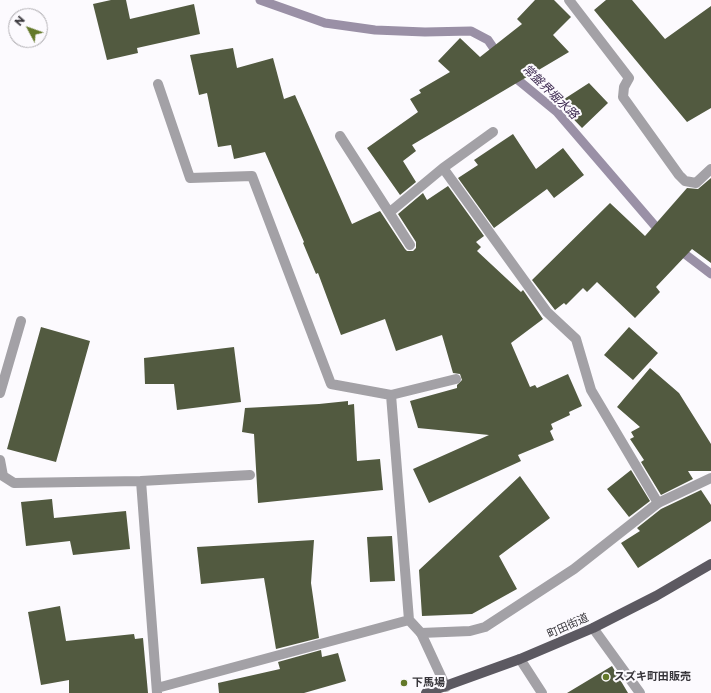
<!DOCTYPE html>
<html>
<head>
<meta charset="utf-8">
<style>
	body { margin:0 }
	#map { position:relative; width:711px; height:693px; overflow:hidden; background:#fcfafe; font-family:Montserrat,sans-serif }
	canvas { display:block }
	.north { position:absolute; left:8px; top:8px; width:40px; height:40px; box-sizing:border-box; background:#fcfafe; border:1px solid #adabaf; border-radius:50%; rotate:311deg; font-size:11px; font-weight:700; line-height:16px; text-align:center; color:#363439 }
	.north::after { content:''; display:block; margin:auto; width:14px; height:18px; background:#64792a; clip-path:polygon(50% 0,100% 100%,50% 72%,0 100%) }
</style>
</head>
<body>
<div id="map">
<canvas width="711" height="693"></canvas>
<div class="north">N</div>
</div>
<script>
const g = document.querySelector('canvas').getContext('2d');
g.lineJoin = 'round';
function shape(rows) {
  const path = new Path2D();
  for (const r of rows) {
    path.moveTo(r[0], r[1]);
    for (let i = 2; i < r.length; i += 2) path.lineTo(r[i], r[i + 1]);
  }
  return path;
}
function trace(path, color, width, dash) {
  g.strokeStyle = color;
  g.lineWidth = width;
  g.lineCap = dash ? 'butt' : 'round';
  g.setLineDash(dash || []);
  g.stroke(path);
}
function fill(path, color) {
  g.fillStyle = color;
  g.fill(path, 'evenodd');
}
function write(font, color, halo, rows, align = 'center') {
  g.font = font + ' Montserrat,"Noto Sans JP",sans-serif';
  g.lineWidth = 4;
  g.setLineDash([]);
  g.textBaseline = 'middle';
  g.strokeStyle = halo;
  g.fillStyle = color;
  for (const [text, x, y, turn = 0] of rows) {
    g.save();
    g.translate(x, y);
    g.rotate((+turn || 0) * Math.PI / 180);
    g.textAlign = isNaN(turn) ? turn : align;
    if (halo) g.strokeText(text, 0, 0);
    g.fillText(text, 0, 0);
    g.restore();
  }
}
trace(shape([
	[260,0,325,23,375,30,425,32,471,31,488,40,499,56],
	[512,72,518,80,557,112,662,234],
	[677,248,711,274]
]), '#9a90a6', 9);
fill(shape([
	[111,0,126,0,130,19,194,4,200,34,137,48,138,53,107,60,93,4],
	[535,0,554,0,571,17,553,35,569,52,412,145,416,151,403,161,416,182,400,195,367,148,418,112,410,99,421,93,419,90,450,72,438,61,460,38,480,57,522,24,517,19],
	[606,0,632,0,665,39,711,6,711,108,687,122,594,10],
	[233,48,237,68,273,58,284,99,295,95,352,224,380,211,405,249,407,251,413,251,416,248,416,242,398,214,423,193,427,200,448,186,484,236,476,242,481,247,477,251,521,292,523,290,543,319,511,343,530,387,535,385,537,388,568,374,582,406,569,412,570,415,551,424,553,429,550,431,554,440,518,455,521,461,429,503,413,469,489,435,418,428,410,401,457,388,457,385,462,380,460,374,453,373,442,335,396,351,385,319,341,335,318,273,316,274,303,243,304,242,265,152,234,159,231,145,218,147,207,93,199,95,190,55],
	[589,83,608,103,582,128,558,103],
	[513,134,536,169,563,148,584,175,554,198,547,189,494,228,458,178,478,165,474,160],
	[711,178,711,263,692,249,656,287,660,292,635,318,597,282,587,292,583,288,566,305,564,303,555,310,532,280,610,203,645,236,687,188,698,189],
	[41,327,90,341,56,462,7,449],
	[629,327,658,353,633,380,604,355],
	[234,347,241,402,177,410,174,384,145,384,144,358],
	[650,368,679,393,711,444,711,471,688,471,693,479,661,495,641,462,644,460,630,439,634,437,631,432,640,427,617,407],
	[348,401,348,405,354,404,357,461,380,459,383,490,258,503,254,434,242,432,245,408,319,404],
	[631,470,650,501,629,517,607,489],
	[520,476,550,518,499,556,517,589,472,614,422,616,419,570],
	[701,490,711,505,711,521,638,568,621,543,640,531,637,528,661,509],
	[52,499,54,518,126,511,130,549,73,555,70,541,26,546,21,502],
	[392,536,395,581,370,582,367,537],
	[314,540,311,583,319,638,276,649,264,578,201,584,197,547],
	[60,606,66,641,134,634,135,639,143,638,148,693,69,693,69,680,41,685,28,612],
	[321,650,322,657,338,653,346,681,304,693,219,693,218,683,280,669,278,662],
	[612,666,628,693,567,693]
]), '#525a40');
trace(shape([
	[158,84,190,178,252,176,331,384,391,395],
	[340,136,410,245],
	[443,168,547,312,576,339,591,390,658,503],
	[390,212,443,168,493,132],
	[0,393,21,321],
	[0,460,3,476,14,483,141,481,250,475],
	[141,481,157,693],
	[409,620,391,395,456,379],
	[520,659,542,693],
	[157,688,409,620,421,633,446,687]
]), '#a3a1a6', 10);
trace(shape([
	[569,0,629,78,624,87,623,97,679,175,685,181,696,183,711,169],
	[593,628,640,693],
	[421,633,470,631,485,627,574,569,658,503,711,478]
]), '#a3a1a6', 10);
trace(shape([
	[426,693,520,659,593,628,656,596,711,564]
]), '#5c5961', 10);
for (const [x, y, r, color] of [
	[606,677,4,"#64792a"],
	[404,683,4,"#64792a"]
]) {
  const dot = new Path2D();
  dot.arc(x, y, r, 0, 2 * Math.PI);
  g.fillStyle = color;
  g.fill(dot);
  trace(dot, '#fcfafe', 1.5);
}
write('11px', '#363439', '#fcfafe', [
	["町田街道",568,626,-24]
]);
write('bold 11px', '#363439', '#fcfafe', [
	["スズキ町田販売",614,677],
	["下馬場",412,683]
], 'left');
write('italic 12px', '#3b284f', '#fcfafe', [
	["常盤界堀水路",550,92,44]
]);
</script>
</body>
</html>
